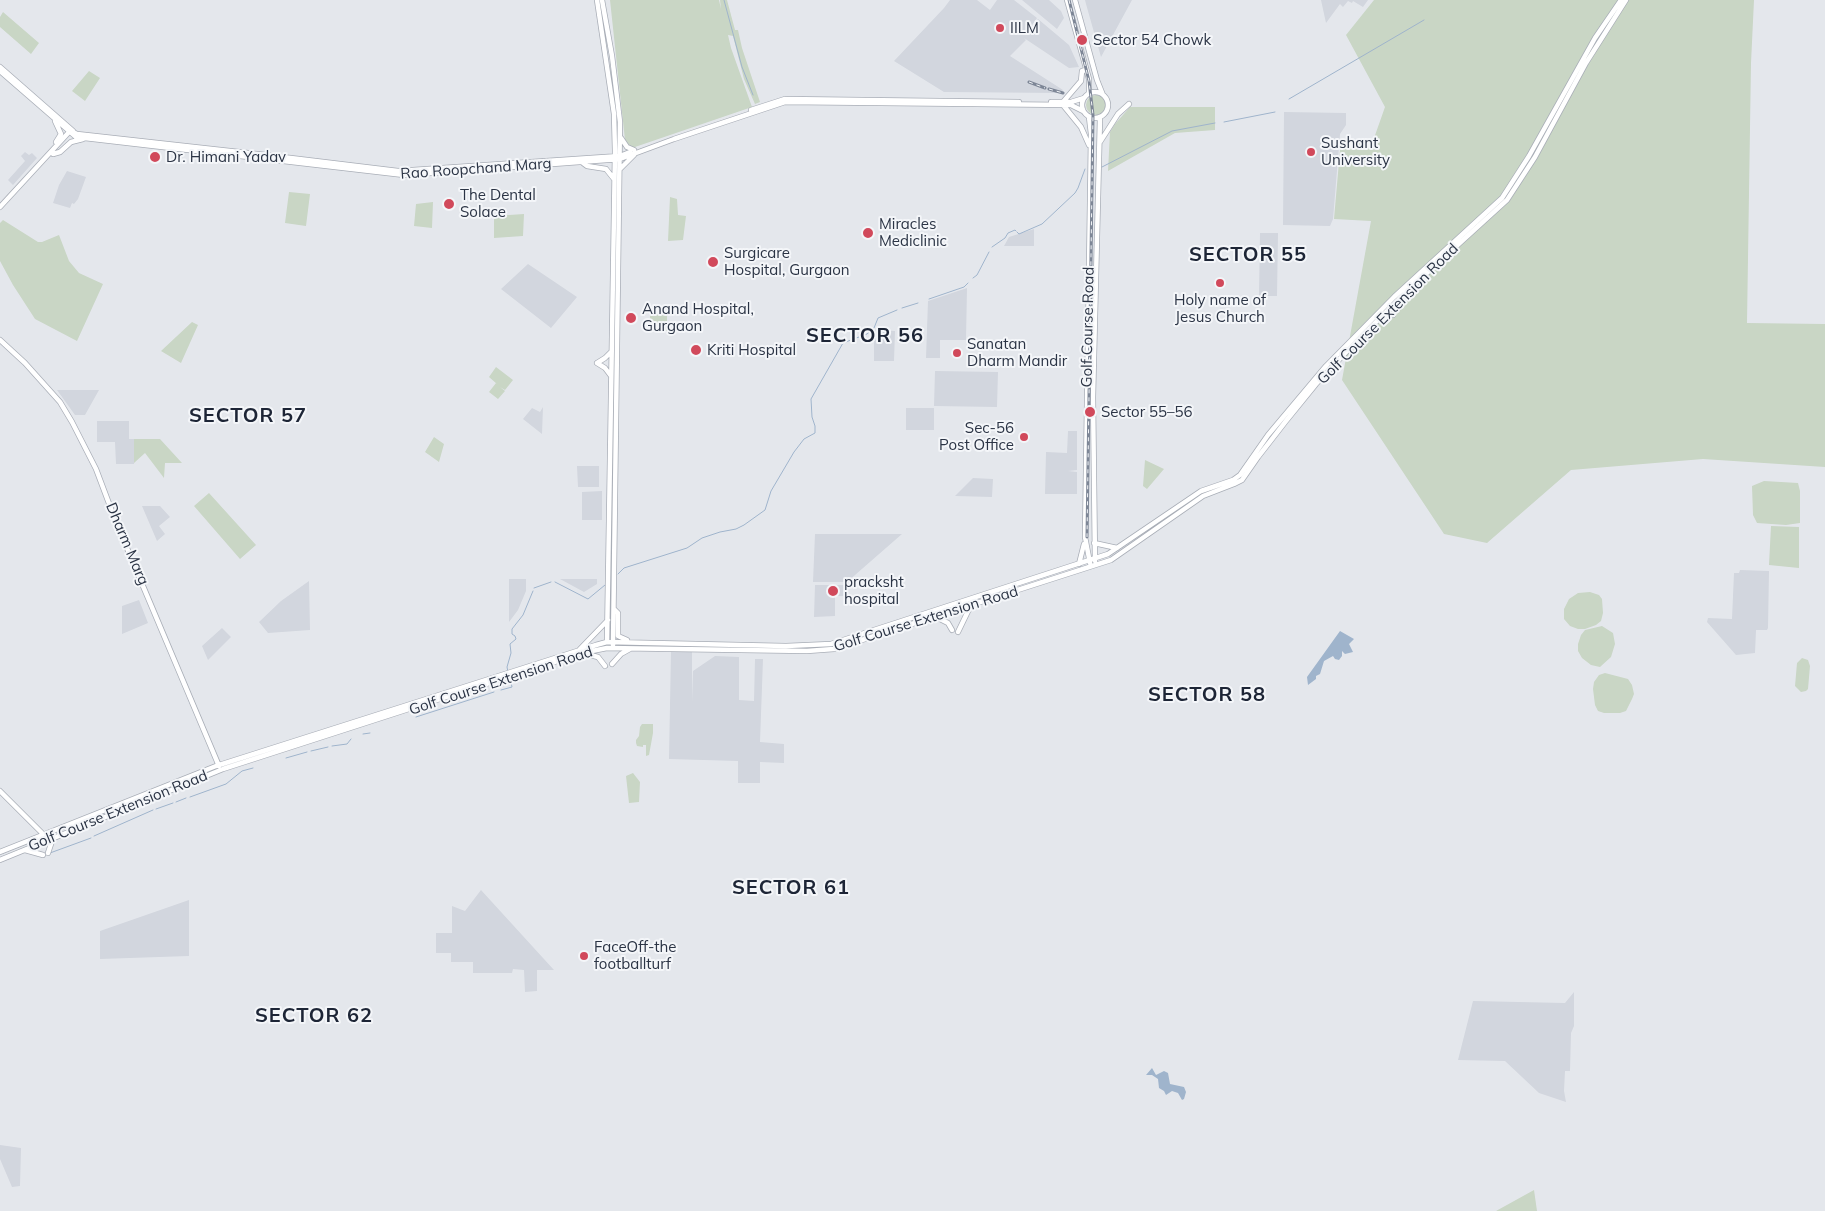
<!DOCTYPE html>
<html>
<head>
<meta charset="utf-8">
<style>
	body { margin:0 }
	canvas { display:block; background:#e4e7ec }
</style>
</head>
<body>
<canvas width="1825" height="1211"></canvas>
<script>
const g = document.querySelector('canvas').getContext('2d');
g.lineJoin = 'round';
function fill(path, color) {
  g.fillStyle = color;
  g.fill(path, 'evenodd');
}
function shape(rows) {
  const path = new Path2D();
  for (const r of rows) {
    if (r.length === 3) {
      path.moveTo(r[0] + r[2], r[1]);
      path.arc(r[0], r[1], r[2], 0, 2 * Math.PI);
      continue;
    }
    path.moveTo(r[0], r[1]);
    for (let i = 2; i < r.length; i += 2) path.lineTo(r[i], r[i + 1]);
  }
  return path;
}
function trace(path, color, width, dash) {
  g.strokeStyle = color;
  g.lineWidth = width;
  g.lineCap = dash ? 'butt' : 'round';
  g.setLineDash(dash || []);
  g.stroke(path);
}
function write(font, color, halo, rows, align = 'center') {
  g.font = font + ' Mulish,sans-serif';
  g.lineWidth = 4;
  g.setLineDash([]);
  g.textBaseline = 'middle';
  g.strokeStyle = halo;
  g.fillStyle = color;
  for (const [text, x, y, turn = 0] of rows) {
    g.save();
    g.translate(x, y);
    g.rotate((+turn || 0) * Math.PI / 180);
    g.textAlign = isNaN(turn) ? turn : align;
    if (halo) g.strokeText(text, 0, 0);
    g.fillText(text, 0, 0);
    g.restore();
  }
}
fill(shape([
	[950,0,977,0,990,10,997,0,1014,0,1037,18,1025,35,1038,19,1069,45,1079,67,1069,68,1024,38,1026,40,1010,56,1063,90,1061,93,944,92,894,61,944,8],
	[1022,0,1049,0,1061,11,1064,18,1057,29],
	[1085,0,1132,0,1101,57,1086,4],
	[1321,0,1368,0,1363,7,1353,1,1352,3,1348,1,1343,7,1340,4,1326,23],
	[1284,112,1346,113,1346,125,1340,134,1333,219,1330,226,1283,225],
	[25,152,29,155,32,153,37,158,13,185,8,180,25,161,21,156],
	[67,171,86,177,78,199,74,204,72,203,70,208,53,203,59,185],
	[1034,229,1034,246,1004,246,1009,237],
	[1260,233,1278,233,1277,296,1259,296],
	[528,264,577,297,551,328,501,289],
	[967,288,966,340,940,340,940,358,926,358,928,301],
	[874,330,895,331,894,361,874,361],
	[935,371,998,372,997,407,934,406],
	[57,390,99,390,85,415,75,415],
	[543,407,542,434,523,419,532,408,540,412],
	[906,408,934,408,934,430,906,430],
	[97,421,129,421,129,439,134,439,134,464,116,464,115,442,97,442],
	[1068,431,1077,431,1077,470,1068,471,1077,472,1077,494,1045,494,1046,452,1067,453],
	[577,466,599,466,599,487,578,487],
	[973,478,993,479,992,497,955,496],
	[602,491,602,520,582,520,582,492],
	[142,506,160,506,170,517,159,526,165,534,157,541],
	[815,534,902,534,847,582,813,582],
	[1740,570,1769,571,1768,628,1767,630,1756,630,1755,653,1736,655,1707,622,1708,618,1732,619,1734,573,1739,573],
	[509,579,526,579,526,591,518,610,509,622],
	[560,579,597,579,597,584,584,592],
	[309,581,310,630,268,633,259,622,281,601],
	[815,585,847,585,847,596,835,596,835,616,814,617],
	[139,600,148,623,122,634,122,606],
	[222,628,231,637,208,660,202,646],
	[671,651,692,652,692,702,693,671,715,656,739,657,739,700,754,701,755,659,763,659,760,742,784,744,784,763,760,762,760,783,738,783,738,761,669,759],
	[481,890,554,970,537,970,537,991,525,992,524,970,513,969,512,973,473,973,473,962,451,962,451,953,436,953,436,933,452,933,452,906,465,911],
	[189,900,189,956,100,959,100,931],
	[1574,992,1574,1026,1571,1033,1570,1071,1565,1071,1564,1091,1566,1102,1539,1093,1505,1061,1458,1060,1473,1001,1565,1003],
	[0,1145,21,1148,20,1186,12,1187,0,1159]
]), '#d2d6de');
fill(shape([
	[610,0,719,0,721,9,720,0,727,0,735,30,738,30,742,48,760,102,755,104,744,79,733,36,728,35,731,48,752,107,635,147,631,147,625,140],
	[1374,0,1754,0,1751,63,1747,323,1825,324,1825,467,1703,459,1571,470,1487,543,1444,534,1342,380,1371,221,1334,219,1341,139,1373,141,1385,107,1346,35],
	[3,12,39,43,31,54,0,27,0,17],
	[89,71,100,78,85,101,72,91],
	[1096,105,10],
	[1130,107,1215,107,1215,130,1175,133,1108,171,1110,132,1115,124],
	[289,192,310,194,306,226,285,223],
	[670,197,677,199,678,215,686,216,683,240,668,241],
	[433,202,432,228,414,226,416,204],
	[524,214,523,236,494,238,494,216],
	[3,220,38,242,42,242,59,235,69,261,79,273,103,284,77,341,35,319,13,285,0,261,0,223],
	[650,313,667,313,667,331,650,331],
	[192,322,198,325,181,363,161,351],
	[496,367,513,380,505,390,500,387,505,391,498,399,489,392,496,383,497,384,489,377],
	[434,437,444,444,439,462,425,452],
	[134,439,160,439,182,463,165,463,164,478,145,453,134,463],
	[1145,460,1164,469,1147,489,1143,486],
	[1764,481,1798,483,1800,491,1800,523,1786,525,1757,523,1753,515,1752,486],
	[209,493,256,545,240,559,194,506],
	[1771,526,1799,527,1799,568,1769,565],
	[1590,592,1599,595,1602,599,1603,613,1601,621,1596,625,1585,629,1578,629,1570,626,1564,619,1564,609,1569,599,1578,593],
	[1602,626,1613,633,1615,644,1611,657,1600,667,1591,665,1582,658,1578,651,1578,644,1581,635,1585,630],
	[1802,658,1808,660,1810,666,1808,689,1806,691,1801,692,1795,686,1797,663],
	[1605,673,1628,679,1632,685,1634,694,1632,699,1626,711,1620,713,1604,713,1598,711,1595,705,1593,689,1594,682,1599,675],
	[642,724,653,724,653,733,649,755,646,756,646,745,643,745,643,747,637,746,636,743,636,740,639,736,640,727],
	[633,773,640,782,639,802,629,803,626,776],
	[1534,1190,1537,1211,1496,1211]
]), '#c9d6c5');
fill(shape([
	[1340,631,1354,639,1349,644,1353,652,1345,654,1342,651,1342,656,1339,660,1335,659,1333,656,1324,661,1320,674,1316,676,1316,679,1308,685,1307,677],
	[1152,1068,1156,1075,1164,1071,1168,1073,1170,1084,1184,1087,1186,1092,1184,1099,1182,1100,1178,1093,1172,1091,1166,1095,1164,1091,1159,1088,1158,1079,1152,1075,1146,1075]
]), '#9fb4cc');
trace(shape([
	[724,0,742,67,753,95],
	[1289,99,1424,20],
	[1224,122,1275,112],
	[1102,167,1172,131,1215,123],
	[1017,232,1019,234,1042,224,1075,193,1078,188,1085,169],
	[992,247,1005,238,1008,233,1015,230,1016,231],
	[973,278,977,275,989,252],
	[929,299,964,287,968,283],
	[902,308,918,303],
	[618,574,624,568,687,548,702,538,720,532,736,529,744,525,765,510,771,491,794,452,804,439,815,433,815,426,812,417,811,399,843,343,867,334,874,328,878,318,897,310],
	[555,582,588,599,605,585],
	[534,588,551,582],
	[508,672,507,667,511,653,510,644,516,639,515,636,512,634,512,629,523,615,533,591],
	[501,690,512,687,510,678],
	[416,717,494,692],
	[363,734,370,733],
	[332,746,347,744,351,739],
	[311,751,328,747],
	[286,758,307,752],
	[190,797,226,784,242,771,253,768],
	[176,802,186,798],
	[156,809,173,803],
	[94,836,153,810],
	[50,853,91,838]
]), '#9fb4cc', 1);
const secondary = shape([
	[597,0,614,114,615,151,607,642],
	[602,0,612,56,620,122,613,645],
	[1067,0,1089,79,1089,94],
	[1075,0,1097,80,1103,95],
	[0,67,73,131],
	[0,71,76,137,404,175,620,159,674,139,785,102,1071,105,1083,111],
	[1095,105,13],
	[1051,102,1071,102,1084,98],
	[1063,102,1081,81,1082,71,1086,70],
	[1063,105,1081,127,1089,145],
	[751,110,785,99,1019,102],
	[1089,117,1091,134,1085,537,1090,563],
	[55,121,61,134,56,142],
	[73,132,77,134,266,155,398,171,605,157,620,156,630,152],
	[621,138,627,147,634,150],
	[1100,142,1118,114,1129,104],
	[53,154,60,152,71,142,83,139],
	[583,163,587,166,606,169,614,179],
	[620,169,634,155],
	[0,207,70,131],
	[1380,318,1390,314,1393,315],
	[0,340,25,363,60,402,72,422,96,469,116,522,219,766],
	[597,363,605,368,611,376],
	[597,363,605,358,611,352],
	[1094,543,1117,548],
	[1095,561,1093,397,1100,118],
	[1079,564,1084,544],
	[614,609,618,613,618,636,627,640],
	[936,617,948,623,952,630],
	[958,632,971,605],
	[580,649,608,620],
	[586,654,598,657,605,666],
	[612,664,621,654,630,649],
	[0,791,43,834],
	[25,850,43,855],
	[0,852,216,766,596,645,607,642,786,646,831,644,1108,554,1201,491,1233,480,1240,475,1268,435,1326,366,1394,297,1502,198,1529,156,1595,38,1621,0],
	[48,853,53,838],
	[0,860,223,769,582,653,607,648,807,651,834,649,1111,560,1203,496,1234,484,1242,480,1258,457,1286,421,1316,384,1351,347,1406,292,1507,200,1535,157,1586,63,1626,0]
]);
trace(secondary, '#a9aeb7', 6);
trace(secondary, '#fff', 4.5);
const rail = shape([
	[1069,0,1089,81,1093,115,1087,537],
	[1029,82,1045,88],
	[1049,89,1063,93]
]);
trace(rail, '#7d8696', 3);
trace(rail, '#f4f6f9', 1, [4]);
for (const [x, y, r, color] of [
	[1000,28,5,"#d1495b"],
	[1082,40,6,"#d1495b"],
	[1311,152,5,"#d1495b"],
	[155,157,6,"#d1495b"],
	[449,204,6,"#d1495b"],
	[868,233,6,"#d1495b"],
	[713,262,6,"#d1495b"],
	[1220,283,5,"#d1495b"],
	[631,318,6,"#d1495b"],
	[696,350,6,"#d1495b"],
	[957,353,5,"#d1495b"],
	[1090,412,6,"#d1495b"],
	[1024,437,5,"#d1495b"],
	[833,591,6,"#d1495b"],
	[584,956,5,"#d1495b"]
]) {
  const dot = new Path2D();
  dot.arc(x, y, r, 0, 2 * Math.PI);
  g.fillStyle = color;
  g.fill(dot);
  trace(dot, '#f4f6f9', 2);
}
write('15px', '#2b3445', '#f4f6f9', [
	["IILM",1010,28],
	["Sector 54 Chowk",1093,40],
	["Sushant",1321,143],
	["University",1321,160],
	["Dr. Himani Yadav",166,157],
	["The Dental",460,195],
	["Solace",460,212],
	["Miracles",879,224],
	["Mediclinic",879,241],
	["Surgicare",724,253],
	["Hospital, Gurgaon",724,270],
	["Holy name of",1220,300,"center"],
	["Jesus Church",1220,317,"center"],
	["Anand Hospital,",642,309],
	["Gurgaon",642,326],
	["Sanatan",967,344],
	["Dharm Mandir",967,361],
	["Kriti Hospital",707,350],
	["Sector 55–56",1101,412],
	["Sec-56",1014,428,"right"],
	["Post Office",1014,445,"right"],
	["pracksht",844,582],
	["hospital",844,599],
	["FaceOff-the",594,947],
	["footballturf",594,964]
], 'left');
write('15px', '#2b3445', '#f4f6f9', [
	["Rao Roopchand Marg",476,169,-4],
	["Golf Course Extension Road",1388,314,-45],
	["Golf Course Road",1088,327,-89],
	["Dharm Marg",127,544,67],
	["Golf Course Extension Road",926,619,-17],
	["Golf Course Extension Road",501,681,-18],
	["Golf Course Extension Road",118,811,-22]
]);
g.letterSpacing = '1px';
write('bold 20px', '#1d2536', '#f4f6f9', [
	["SECTOR 55",1248,255],
	["SECTOR 56",865,336],
	["SECTOR 57",248,416],
	["SECTOR 58",1207,695],
	["SECTOR 61",791,888],
	["SECTOR 62",314,1016]
]);
g.letterSpacing = '0px';
</script>
</body>
</html>
